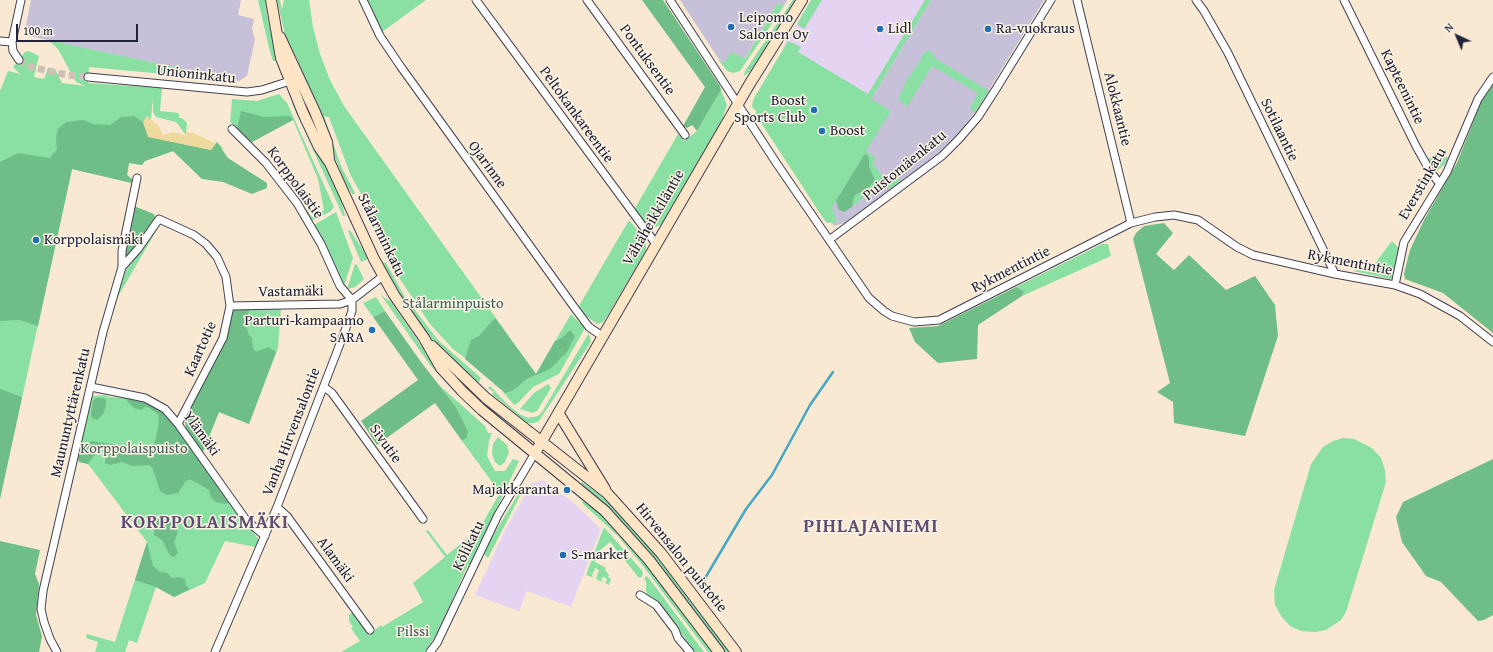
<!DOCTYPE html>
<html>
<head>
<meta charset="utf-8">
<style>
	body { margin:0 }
	#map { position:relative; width:1493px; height:652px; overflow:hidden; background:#f9e9d3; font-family:"Gentium Book Plus",serif }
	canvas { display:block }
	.north { position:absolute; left:1437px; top:16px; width:40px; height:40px; -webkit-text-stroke:3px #fcf5e5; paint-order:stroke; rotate:316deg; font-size:11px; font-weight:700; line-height:16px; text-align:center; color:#22223b }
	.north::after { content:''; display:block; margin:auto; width:14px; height:18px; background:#22223b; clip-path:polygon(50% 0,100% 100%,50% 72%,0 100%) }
	.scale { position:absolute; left:16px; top:24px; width:122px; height:18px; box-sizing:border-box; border:2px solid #22223b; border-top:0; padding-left:5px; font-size:12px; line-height:14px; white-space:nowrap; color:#22223b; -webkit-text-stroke:3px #fcf5e5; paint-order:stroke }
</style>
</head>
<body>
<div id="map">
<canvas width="1493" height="652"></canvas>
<div class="north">N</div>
<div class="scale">100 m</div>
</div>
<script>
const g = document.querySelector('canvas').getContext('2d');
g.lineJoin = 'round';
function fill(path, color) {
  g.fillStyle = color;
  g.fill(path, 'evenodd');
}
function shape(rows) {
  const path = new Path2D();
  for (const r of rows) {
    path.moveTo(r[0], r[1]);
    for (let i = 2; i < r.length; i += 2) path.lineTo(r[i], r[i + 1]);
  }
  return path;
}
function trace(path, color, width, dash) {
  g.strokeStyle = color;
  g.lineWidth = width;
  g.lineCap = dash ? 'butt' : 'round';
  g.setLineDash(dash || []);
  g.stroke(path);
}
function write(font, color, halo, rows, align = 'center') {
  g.font = font + ' "Gentium Book Plus",serif';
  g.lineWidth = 3;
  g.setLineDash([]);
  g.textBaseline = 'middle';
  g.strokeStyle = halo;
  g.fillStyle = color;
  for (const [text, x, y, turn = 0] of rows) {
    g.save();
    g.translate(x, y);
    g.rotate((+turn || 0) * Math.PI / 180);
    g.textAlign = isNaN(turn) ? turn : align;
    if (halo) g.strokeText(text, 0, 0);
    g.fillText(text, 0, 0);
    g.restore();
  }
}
fill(shape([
	[811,0,931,0,871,99,783,47],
	[543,480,574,503,601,529,571,607,527,591,519,611,475,595,505,530,532,483]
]), '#e4d3f1');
fill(shape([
	[31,0,241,0,238,15,254,19,252,28,255,40,247,76,239,81,24,35],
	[680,0,787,0,784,6,778,3,744,60,724,64,718,58],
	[931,0,1044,0,978,108,957,135,937,154,901,182,845,223,834,226,827,216,871,99]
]), '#c6c0d9');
fill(shape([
	[258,0,265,0,268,21,279,60,275,61,273,61,269,48],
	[277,0,280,0,282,10,284,0,309,0,313,27,320,54,330,80,344,106,536,374,571,314,585,328,559,374,533,387,518,403,514,405,503,392,508,392,527,379,550,369,536,375,491,377,453,349,430,324,396,273,380,241,368,206,351,176,329,117,324,116,341,166,355,193,353,195,345,183,297,59,294,54,292,55,287,43],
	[367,0,426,0,382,32,373,15],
	[793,0,796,0,759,61,752,70,744,76,745,71],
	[811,0,822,0,804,29,797,24],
	[925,0,931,0,871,99,891,111,866,151,876,158,873,163,886,182,897,176,901,182,891,189,889,187,883,188,880,184,852,207,854,196,869,187,872,171,869,166,869,156,864,155,832,208,837,222,827,223,823,218,756,115,756,111,752,107,753,100,788,41,801,47,798,52,868,94],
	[778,3,784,6,740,71,733,73,727,71,718,59,724,63,731,52,745,59],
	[48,40,239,81,89,67,88,83,162,88,160,111,179,113,179,118,182,118,187,123,186,135,176,122,156,117,153,112,153,99,149,137,211,150,217,142,223,148,202,179,173,151,145,161,142,165,129,163,127,175,133,180,132,183,72,169,0,499,0,91,8,71,20,74,13,67,25,52,29,51,39,56,34,77,44,79,48,68,52,68,56,71,62,83,85,86,76,82,58,49],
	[930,50,936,59,989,91,975,113,970,108,978,93,932,66,907,107,898,99,908,78,921,60,923,54],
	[721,90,727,105,722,120,712,138,661,225,652,228,644,224,634,210,678,134,684,141,697,131],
	[279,94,287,103,334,207,330,212,313,220,311,220,291,189,291,188,312,217,324,210,318,179,293,120,252,142,230,122,232,99,257,101],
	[291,101,296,107,341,199,345,216,343,216],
	[1449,157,1444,165,1437,171,1432,167,1426,158],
	[336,212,353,258,344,286,328,251,314,225],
	[629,220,646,240,646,251,609,313,603,322,597,324,586,316,579,306],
	[159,226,116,300,126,270],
	[350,230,363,250,368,259,361,262,348,231],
	[1392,241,1400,249,1392,278,1391,279,1353,271,1373,266],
	[1102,244,1108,244,1111,256,1022,296,1024,291,1016,287],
	[381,261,386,263,405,297,438,340,481,378,478,383,442,351,430,337,402,298],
	[355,264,357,265,364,279,355,287,347,289],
	[381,295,391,302,438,370,477,411,475,412,430,365],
	[376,297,385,311,373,317,363,303],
	[234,308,281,308,278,348,249,424,219,412,203,453,185,424,185,422,226,343],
	[589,333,591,341,589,345,539,421,534,423,527,423,492,394,494,392,488,388,490,386,508,405,521,415,529,418,538,416,542,412],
	[548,384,551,388,537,411,532,413,520,409,534,393],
	[439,385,485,426,488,433,492,433,489,441,487,456,495,471,505,471,513,459,519,461,470,565,468,564,439,631,425,652,341,652,360,641,351,628,353,627,349,621,349,614,353,613,369,635,381,625,382,627,423,602,413,583,445,557,426,531,428,530,447,555,479,529,500,493,462,441,467,438,468,431,456,407],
	[105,395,110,397,127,398,154,405,259,540,255,547,225,541,205,583,174,597,156,587,137,643,129,640,125,652,95,652,98,642,86,638,87,634,115,642,147,542,88,464,79,462,82,447,80,448,92,399,93,396],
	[498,437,507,445,509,452,505,462,500,466,495,462,492,454,493,444],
	[1343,438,1354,439,1372,448,1381,458,1385,470,1386,482,1346,612,1341,620,1326,630,1315,632,1301,631,1290,626,1282,617,1275,605,1274,590,1311,464,1323,447,1333,441],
	[582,482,605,499,648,545,729,652,724,652,673,584,603,503,581,484],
	[520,491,522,492,488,558,484,554,489,542],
	[583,501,608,520,649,566,713,652,708,652,643,566,618,536,582,503],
	[604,527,643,572,642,577,639,578,610,542,598,552,595,562,606,568,605,570,609,575,608,577,611,579,609,585,605,583,607,579,603,577,601,580,604,583,596,579,599,570,595,568,592,576,594,578,586,575],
	[646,576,648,577,704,652,695,652,657,601,646,593,646,581,644,580]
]), '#8adfa2');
fill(shape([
	[642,0,663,0,720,86,721,90,697,131,692,125,687,128,683,126,705,87],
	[1493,83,1493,333,1443,293,1405,279,1404,274,1410,250,1424,220,1457,163,1483,97],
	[241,111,265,117,290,116,293,120,252,142,237,129],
	[134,116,143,122,149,137,211,150,217,142,228,158,267,183,267,188,252,194,223,182,202,179,173,151,145,161,142,165,129,163,127,175,133,180,132,183,72,169,38,326,19,320,0,321,0,162,18,153,50,158,57,149,56,138,58,129,66,122,83,120,93,124,110,125,121,117],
	[867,154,869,158,869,166,875,180,869,187,854,196,852,207,844,212,839,210,836,201,864,155],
	[134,206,154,214,155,217,136,247,127,256,124,254],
	[1164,223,1173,233,1156,254,1174,270,1189,255,1226,290,1255,276,1275,305,1278,336,1245,436,1174,423,1173,402,1157,392,1170,383,1133,239,1136,233,1144,226],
	[1016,287,1024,291,1022,296,978,325,977,359,938,363,915,342,909,328,938,326],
	[234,308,252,308,249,311,245,324,249,335,252,338,253,348,256,352,268,347,276,352,249,424,219,412,202,453,187,432,185,422,187,413,226,339],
	[385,311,421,362,456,407,468,431,467,438,462,441,435,403,377,445,361,421,418,380,373,317],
	[495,318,536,374,555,341,562,338,569,331,571,331,575,336,567,352,550,369,527,379,512,391,505,393,465,359,471,340,479,336],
	[0,389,22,397,0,499],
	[96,398,103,398,106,400,106,404,104,413,97,420,92,418,91,414,93,401],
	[127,398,137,398,159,407,170,418,229,503,225,504,216,502,211,497,209,490,190,479,185,482,178,493,167,495,160,491,153,469,150,465,133,466,122,462,111,465,105,463,108,447,105,446,101,446,88,464,79,462,77,456,80,448,91,441,153,450,159,423,158,414,146,406,141,410,134,408,127,401],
	[1493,459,1493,615,1484,620,1478,621,1441,582,1426,576,1402,542,1396,517,1403,502],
	[160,518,172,522,178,526,177,535,174,542,178,553,174,557,170,555,162,540,154,535,155,523,156,520],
	[0,541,40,550,35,574,39,584,36,615,42,636,39,652,0,652],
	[147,542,153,566,160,572,167,573,172,578,180,577,185,579,186,586,190,589,174,597,156,587,135,580]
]), '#6fbe88');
fill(shape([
	[147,116,158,125,163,135,174,132,190,137,186,135,186,132,194,133,214,143,217,142,211,150,148,137,143,122]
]), '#eeda9e');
trace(shape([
	[704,580,746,509,772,475,810,405,833,372]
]), '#44a7c3', 2.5);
trace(shape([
	[19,60,31,67,67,75,88,77]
]), '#cec1b5', 7, [7, 3.5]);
const street = shape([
	[363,0,380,36,401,67,574,307,589,327,602,336],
	[476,0,656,244],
	[587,0,685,135],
	[670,0,777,164,869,298,884,311,892,316,914,322,939,320,1131,223,1155,217,1174,215,1198,220,1237,247,1253,255,1335,274,1395,285,1420,294,1460,316,1493,342],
	[1077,0,1131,223],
	[1196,0,1204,11,1228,53,1335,274],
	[1344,0,1416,146,1430,171,1439,183],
	[0,41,12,42],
	[19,60,13,51,12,42,21,0],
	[88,77,247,92,262,90,293,80],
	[232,129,266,163,297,203,321,244,340,286,352,300],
	[829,240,942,156,959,139,978,117,996,89,1051,0],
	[122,267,138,249,159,219,194,235,206,244,217,257,226,277,230,306,223,338,178,424],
	[1395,285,1404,242,1447,172,1478,99,1493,77],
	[230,306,340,304,352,300,383,276],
	[91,387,145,398,165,409,178,424,247,521,265,536],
	[324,387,332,393,423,519],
	[277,507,287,516,370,630],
	[640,595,656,605,675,630,678,638,690,652],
	[57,652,50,639,44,622,41,609,43,591,103,332,122,267,122,251,137,178],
	[215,652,277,507,343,336,352,311,352,300],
	[430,652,437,643,498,515,535,453]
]);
const secondary = shape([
	[271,0,281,58,303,113,319,147,330,163,374,259,394,295,424,338,441,368,462,391,482,410,605,511,649,560,719,652],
	[280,37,315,112,327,142,329,159],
	[432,346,486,398,607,493,661,553,736,652],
	[559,414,605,489],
	[535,453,749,85,802,0]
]);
trace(street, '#424052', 9);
trace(secondary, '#424052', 12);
trace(street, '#fff', 7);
trace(secondary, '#fde5c5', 10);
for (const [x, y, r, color] of [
	[731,27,4,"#1f6fb2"],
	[880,29,4,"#1f6fb2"],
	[988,29,4,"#1f6fb2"],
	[814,110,4,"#1f6fb2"],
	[822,131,4,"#1f6fb2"],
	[36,240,4,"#1f6fb2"],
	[372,330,4,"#1f6fb2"],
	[567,490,4,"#1f6fb2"],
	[563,555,4,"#1f6fb2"]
]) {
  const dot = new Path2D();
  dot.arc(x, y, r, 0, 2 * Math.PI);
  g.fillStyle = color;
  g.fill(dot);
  trace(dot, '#fcf5e5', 1.5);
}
write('15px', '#22223b', '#fcf5e5', [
	["Leipomo",739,18],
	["Salonen Oy",739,35],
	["Lidl",888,29],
	["Ra-vuokraus",996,29],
	["Boost",806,101,"right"],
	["Sports Club",806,118,"right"],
	["Boost",830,131],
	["Korppolaismäki",44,240],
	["Parturi-kampaamo",364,321,"right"],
	["SARA",364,338,"right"],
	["Majakkaranta",559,490,"right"],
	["S-market",571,555]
], 'left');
write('15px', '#22223b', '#fcf5e5', [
	["Pontuksentie",647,60,54],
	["Unioninkatu",196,75,6],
	["Kapteenintie",1402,87,64],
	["Alokkaantie",1117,109,76],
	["Peltokankareentie",576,115,54],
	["Sotilaantie",1279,130,64],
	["Ojarinne",487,165,54],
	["Puistomäenkatu",905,166,-39],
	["Korppolaistie",295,183,54],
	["Everstinkatu",1423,184,-60],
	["Vähäheikkiläntie",654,218,-60],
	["Stålarminkatu",381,235,64],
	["Rykmentintie",1350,263,11],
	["Rykmentintie",1011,270,-27],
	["Vastamäki",291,292,-1],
	["Kaartotie",201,349,-66],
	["Maununtyttärenkatu",71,413,-77],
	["Vanha Hirvensalontie",292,432,-69],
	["Ylämäki",201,434,54],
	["Sivutie",385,444,54],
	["Kölikatu",469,546,-64],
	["Hirvensalon puistotie",681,558,51],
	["Alamäki",335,560,54]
]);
write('15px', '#415b5a', '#fcf5e5', [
	["Stålarminpuisto",453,304],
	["Korppolaispuisto",134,449],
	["Pilssi",413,632]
]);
g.letterSpacing = '1px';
write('bold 19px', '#5e4d73', '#fcf5e5', [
	["KORPPOLAISMÄKI",205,523],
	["PIHLAJANIEMI",871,527]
]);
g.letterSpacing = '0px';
</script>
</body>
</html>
